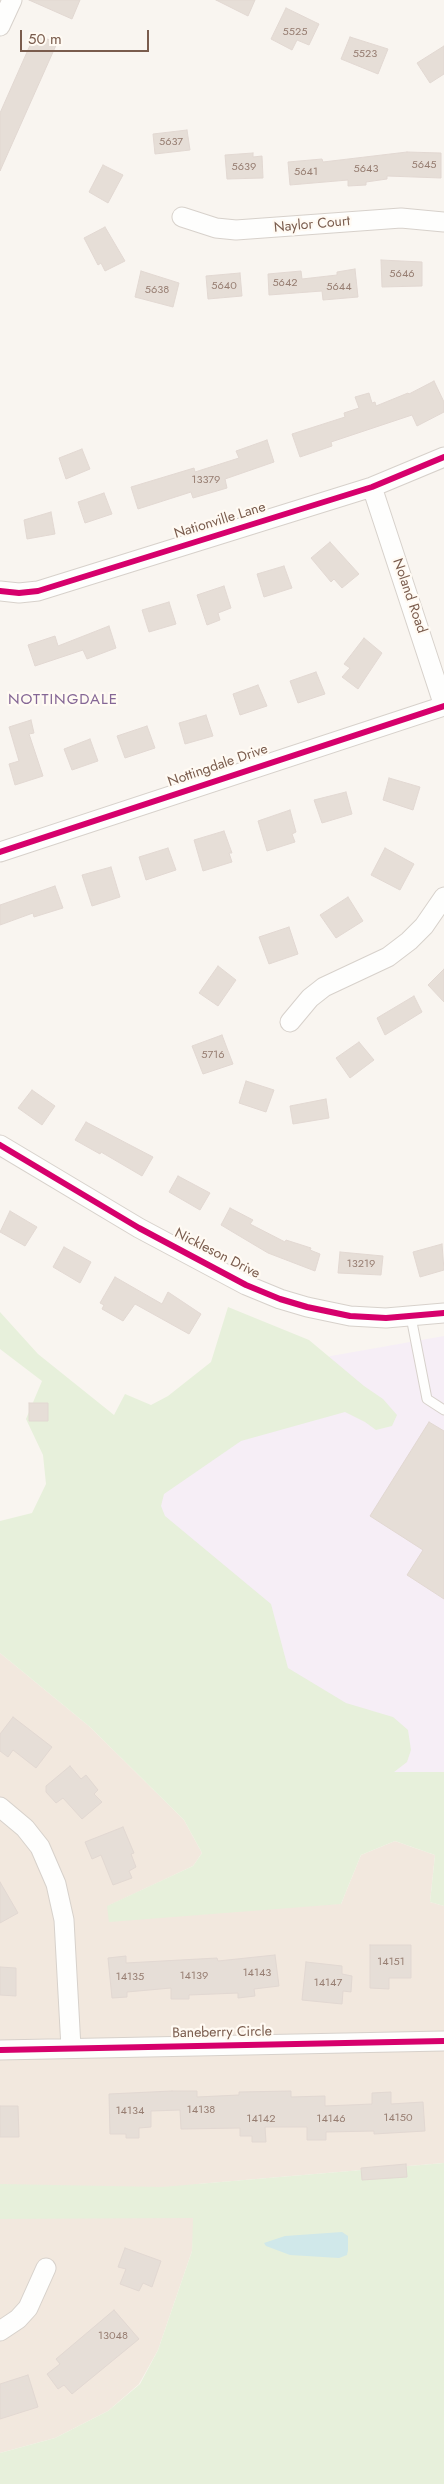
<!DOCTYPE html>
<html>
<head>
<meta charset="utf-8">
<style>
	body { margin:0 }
	#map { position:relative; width:444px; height:2484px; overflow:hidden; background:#f9f5f0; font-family:Jost,sans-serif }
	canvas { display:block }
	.scale { position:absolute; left:20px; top:30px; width:129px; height:22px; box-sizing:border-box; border:2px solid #7a5c4d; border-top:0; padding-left:6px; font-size:15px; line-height:18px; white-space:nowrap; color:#7a5c4d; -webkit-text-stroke:4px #fffaf3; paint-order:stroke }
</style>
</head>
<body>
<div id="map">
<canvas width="444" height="2484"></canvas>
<div class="scale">50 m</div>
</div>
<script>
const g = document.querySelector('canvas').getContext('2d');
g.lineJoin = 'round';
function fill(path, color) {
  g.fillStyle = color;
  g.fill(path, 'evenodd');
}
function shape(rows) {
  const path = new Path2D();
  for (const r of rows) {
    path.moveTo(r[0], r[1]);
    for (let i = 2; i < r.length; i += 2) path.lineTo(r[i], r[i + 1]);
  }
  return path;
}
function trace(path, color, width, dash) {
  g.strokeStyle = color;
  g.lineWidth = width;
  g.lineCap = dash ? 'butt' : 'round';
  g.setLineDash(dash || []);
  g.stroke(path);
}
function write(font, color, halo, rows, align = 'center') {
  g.font = font + ' Jost,sans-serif';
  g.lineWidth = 4.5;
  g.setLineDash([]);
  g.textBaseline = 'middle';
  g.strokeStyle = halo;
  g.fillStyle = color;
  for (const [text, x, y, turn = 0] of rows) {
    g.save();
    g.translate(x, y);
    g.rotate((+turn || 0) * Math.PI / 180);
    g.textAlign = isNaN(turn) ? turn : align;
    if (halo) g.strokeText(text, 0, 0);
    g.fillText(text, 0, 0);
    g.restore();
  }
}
fill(shape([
	[0,1653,90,1727,184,1820,202,1853,193,1866,108,1906,341,1904,361,1855,395,1841,435,1855,430,1902,444,1906,444,2163,198,2184,192,2251,158,2350,139,2384,108,2411,55,2438,0,2453]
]), '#f2e8de');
fill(shape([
	[444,1336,444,1839,83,1552,160,1408,331,1356]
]), '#f6eef6');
fill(shape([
	[228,1307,309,1340,364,1386,383,1399,397,1415,392,1426,376,1430,365,1422,345,1412,241,1441,164,1494,161,1506,165,1516,271,1604,288,1668,346,1703,393,1717,408,1730,411,1750,407,1762,394,1772,444,1772,444,1906,430,1902,435,1855,395,1841,361,1855,341,1904,109,1922,107,1906,193,1866,202,1853,184,1820,90,1727,0,1653,0,1521,32,1513,46,1484,43,1455,26,1419,42,1381,0,1349,0,1312,38,1354,114,1415,125,1394,151,1405,168,1396,211,1362],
	[444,2163,444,2484,0,2484,0,2453,55,2438,108,2411,140,2384,158,2350,192,2251,193,2218,0,2219,0,2184,162,2187]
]), '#e7f0db');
fill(shape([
	[342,2232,348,2236,348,2250,347,2255,339,2258,290,2255,266,2246,264,2243,285,2236]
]), '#d0e8ea');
const building = shape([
	[29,0,80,0,72,19,29,0],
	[216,0,255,0,248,16,216,0],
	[286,8,319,24,309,45,297,40,292,50,271,39,286,8],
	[35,34,57,43,0,171,0,113,35,34],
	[350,37,388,49,378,74,341,59,350,37],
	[444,46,444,74,430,83,417,63,444,46],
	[187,130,190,150,155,154,153,134,187,130],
	[407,152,441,153,441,178,387,176,387,179,366,182,366,185,348,186,348,180,290,185,288,162,322,159,323,162,407,152],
	[253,153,253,157,262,156,263,178,227,179,225,155,253,153],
	[103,165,123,175,108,203,89,192,103,165],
	[105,227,125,261,105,271,101,263,98,265,84,238,105,227],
	[381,260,422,262,422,286,382,287,381,260],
	[355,269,358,297,323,300,322,291,269,295,268,274,301,271,302,279,337,275,337,272,355,269],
	[141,271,179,283,173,307,135,297,141,271],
	[240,273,242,296,208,299,206,276,240,273],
	[434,381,444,402,444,412,417,426,412,415,331,442,332,446,300,457,292,434,345,417,344,413,359,408,355,397,369,393,372,403,375,402,376,406,408,393,409,394,434,381],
	[267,440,274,462,225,479,227,488,193,498,191,492,138,509,131,487,194,468,195,472,239,458,236,451,267,440],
	[82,449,90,469,66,479,59,458,82,449],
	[104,493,112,514,85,523,78,502,104,493],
	[51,512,55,534,27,539,24,520,51,512],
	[330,542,359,574,342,588,334,579,331,582,311,558,330,542],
	[284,566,292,588,264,597,257,574,284,566],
	[224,586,231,608,218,613,220,620,207,625,197,595,224,586],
	[169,602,176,624,149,632,142,610,169,602],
	[109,626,116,648,87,659,83,650,35,666,28,645,55,636,58,646,109,626],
	[364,638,382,653,358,689,342,677,350,668,344,664,364,638],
	[316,672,325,694,298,703,290,681,316,672],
	[258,685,267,706,240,715,233,694,258,685],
	[206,715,213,736,185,744,179,723,206,715],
	[31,720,34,733,29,734,43,776,15,785,9,764,19,761,9,727,31,720],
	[147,726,155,748,125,758,117,736,147,726],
	[90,739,98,761,72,770,64,749,90,739],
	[389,778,420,787,413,810,383,800,389,778],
	[346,792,352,814,322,823,314,800,346,792],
	[290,810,296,832,292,834,295,842,267,851,258,821,290,810],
	[224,831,232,853,229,853,232,862,203,871,194,840,224,831],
	[168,848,176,870,146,880,139,857,168,848],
	[385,848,414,864,400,890,371,875,385,848],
	[111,867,120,897,92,906,82,875,111,867],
	[55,886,63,908,34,917,33,913,0,925,0,905,55,886],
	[348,897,363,921,336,938,320,915,348,897],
	[289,927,298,954,269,964,259,937,289,927],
	[218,966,236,980,218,1006,199,993,218,966],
	[444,969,444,1002,428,985,444,969],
	[414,996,422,1012,385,1035,377,1018,414,996],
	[222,1035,233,1064,203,1074,192,1046,222,1035],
	[359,1042,374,1060,350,1078,336,1058,359,1042],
	[246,1081,274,1090,266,1112,239,1103,246,1081],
	[32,1090,55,1106,42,1125,18,1108,32,1090],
	[326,1099,329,1118,293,1124,290,1106,326,1099],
	[86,1122,153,1157,142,1176,101,1152,100,1154,75,1140,86,1122],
	[178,1176,210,1193,200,1210,169,1192,178,1176],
	[230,1208,253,1220,250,1224,285,1242,286,1240,311,1248,310,1250,320,1254,315,1271,268,1253,221,1225,230,1208],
	[10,1211,37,1227,25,1246,0,1232,10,1211],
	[442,1244,444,1270,420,1277,413,1252,442,1244],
	[64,1247,91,1262,80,1283,53,1267,64,1247],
	[340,1252,383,1256,381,1275,338,1273,340,1252],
	[115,1277,162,1304,168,1292,201,1314,189,1334,135,1304,123,1321,102,1309,104,1305,100,1303,115,1277],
	[29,1403,48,1403,48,1421,29,1421,29,1403],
	[429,1422,444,1431,444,1599,407,1575,423,1550,370,1516,429,1422],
	[13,1717,52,1747,36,1768,13,1750,8,1757,0,1751,0,1734,13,1717],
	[70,1766,81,1779,86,1775,98,1790,94,1794,102,1802,82,1819,63,1798,56,1803,46,1792,46,1786,70,1766],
	[123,1827,134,1853,131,1854,136,1867,129,1871,132,1878,113,1885,101,1855,92,1859,85,1842,123,1827],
	[0,1882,18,1913,0,1923,0,1882],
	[370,1945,411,1945,411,1978,389,1978,389,1989,370,1988,370,1945],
	[275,1955,279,1986,254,1989,255,1996,238,1998,238,1993,189,1995,189,1999,171,1999,171,1988,127,1992,127,1997,112,1998,108,1958,126,1956,126,1963,217,1958,218,1961,275,1955],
	[306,1962,342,1966,342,1974,352,1976,351,1992,343,1991,342,2004,302,2000,306,1962],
	[0,1967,16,1968,16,1996,0,1995,0,1967],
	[172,2091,197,2091,197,2097,239,2095,239,2092,291,2091,291,2097,325,2096,325,2106,372,2104,372,2093,391,2092,391,2104,423,2102,425,2131,374,2134,374,2131,326,2132,326,2140,307,2140,307,2127,265,2127,266,2142,252,2142,252,2136,240,2136,240,2128,181,2129,180,2110,151,2111,151,2127,139,2128,139,2138,126,2138,126,2134,110,2134,109,2094,172,2091],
	[0,2106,18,2106,19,2137,0,2137,0,2106],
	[406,2164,407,2177,362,2180,361,2168,406,2164],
	[125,2248,161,2261,152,2287,143,2283,139,2291,120,2284,126,2269,118,2267,125,2248],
	[114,2310,139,2339,72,2394,64,2385,58,2389,47,2374,60,2364,56,2359,114,2310],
	[28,2375,38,2407,0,2419,0,2384,28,2375]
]);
fill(building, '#e6ded7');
trace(building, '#e2d8d2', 1);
const lane = shape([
	[411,1317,427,1399,444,1410]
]);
const street = shape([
	[0,26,12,0],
	[182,217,216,228,236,230,401,218,444,222],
	[372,487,444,706],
	[0,591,19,593,38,591,372,487,444,457],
	[0,852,444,706],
	[290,1022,310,998,324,987,388,957,409,941,424,926,444,897],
	[0,1145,139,1228,246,1285,280,1299,307,1307,350,1316,386,1318,444,1313],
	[0,1807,25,1828,40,1847,56,1884,64,1920,71,2048],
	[0,2050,444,2041],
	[0,2331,18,2319,28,2308,46,2268]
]);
trace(lane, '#d7d1cb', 11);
trace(street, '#d7d1cb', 21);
trace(lane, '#fefefd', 9);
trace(street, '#fefefd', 19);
trace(shape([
	[0,591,19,593,38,591,372,487,444,457],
	[0,852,444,706],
	[0,1145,139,1228,246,1285,280,1299,307,1307,350,1316,386,1318,444,1313],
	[0,2050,444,2041]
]), '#d6006c', 6);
write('11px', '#977e72', null, [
	["5525",295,32],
	["5523",365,54],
	["5637",171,142],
	["5645",424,165],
	["5639",244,167],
	["5643",366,169],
	["5641",306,172],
	["5646",402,274],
	["5642",285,283],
	["5640",224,286],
	["5644",339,287],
	["5638",157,290],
	["13379",206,480],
	["5716",213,1055],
	["13219",361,1264],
	["14151",391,1962],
	["14143",257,1973],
	["14139",194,1976],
	["14135",130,1977],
	["14147",328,1983],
	["14138",201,2110],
	["14134",130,2111],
	["14150",398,2118],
	["14142",261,2119],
	["14146",331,2119],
	["13048",113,2336]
]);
write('14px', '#7a5c4d', '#fffaf3', [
	["Naylor Court",312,225,-5],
	["Nationville Lane",220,521,-17],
	["Noland Road",409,596,71],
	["Nottingdale Drive",218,766,-19],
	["Nickleson Drive",217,1254,27],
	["Baneberry Circle",222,2033,-1]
]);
g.letterSpacing = '1px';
write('15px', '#846695', '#fffaf3', [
	["NOTTINGDALE",63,700]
]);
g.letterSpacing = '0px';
</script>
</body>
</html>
